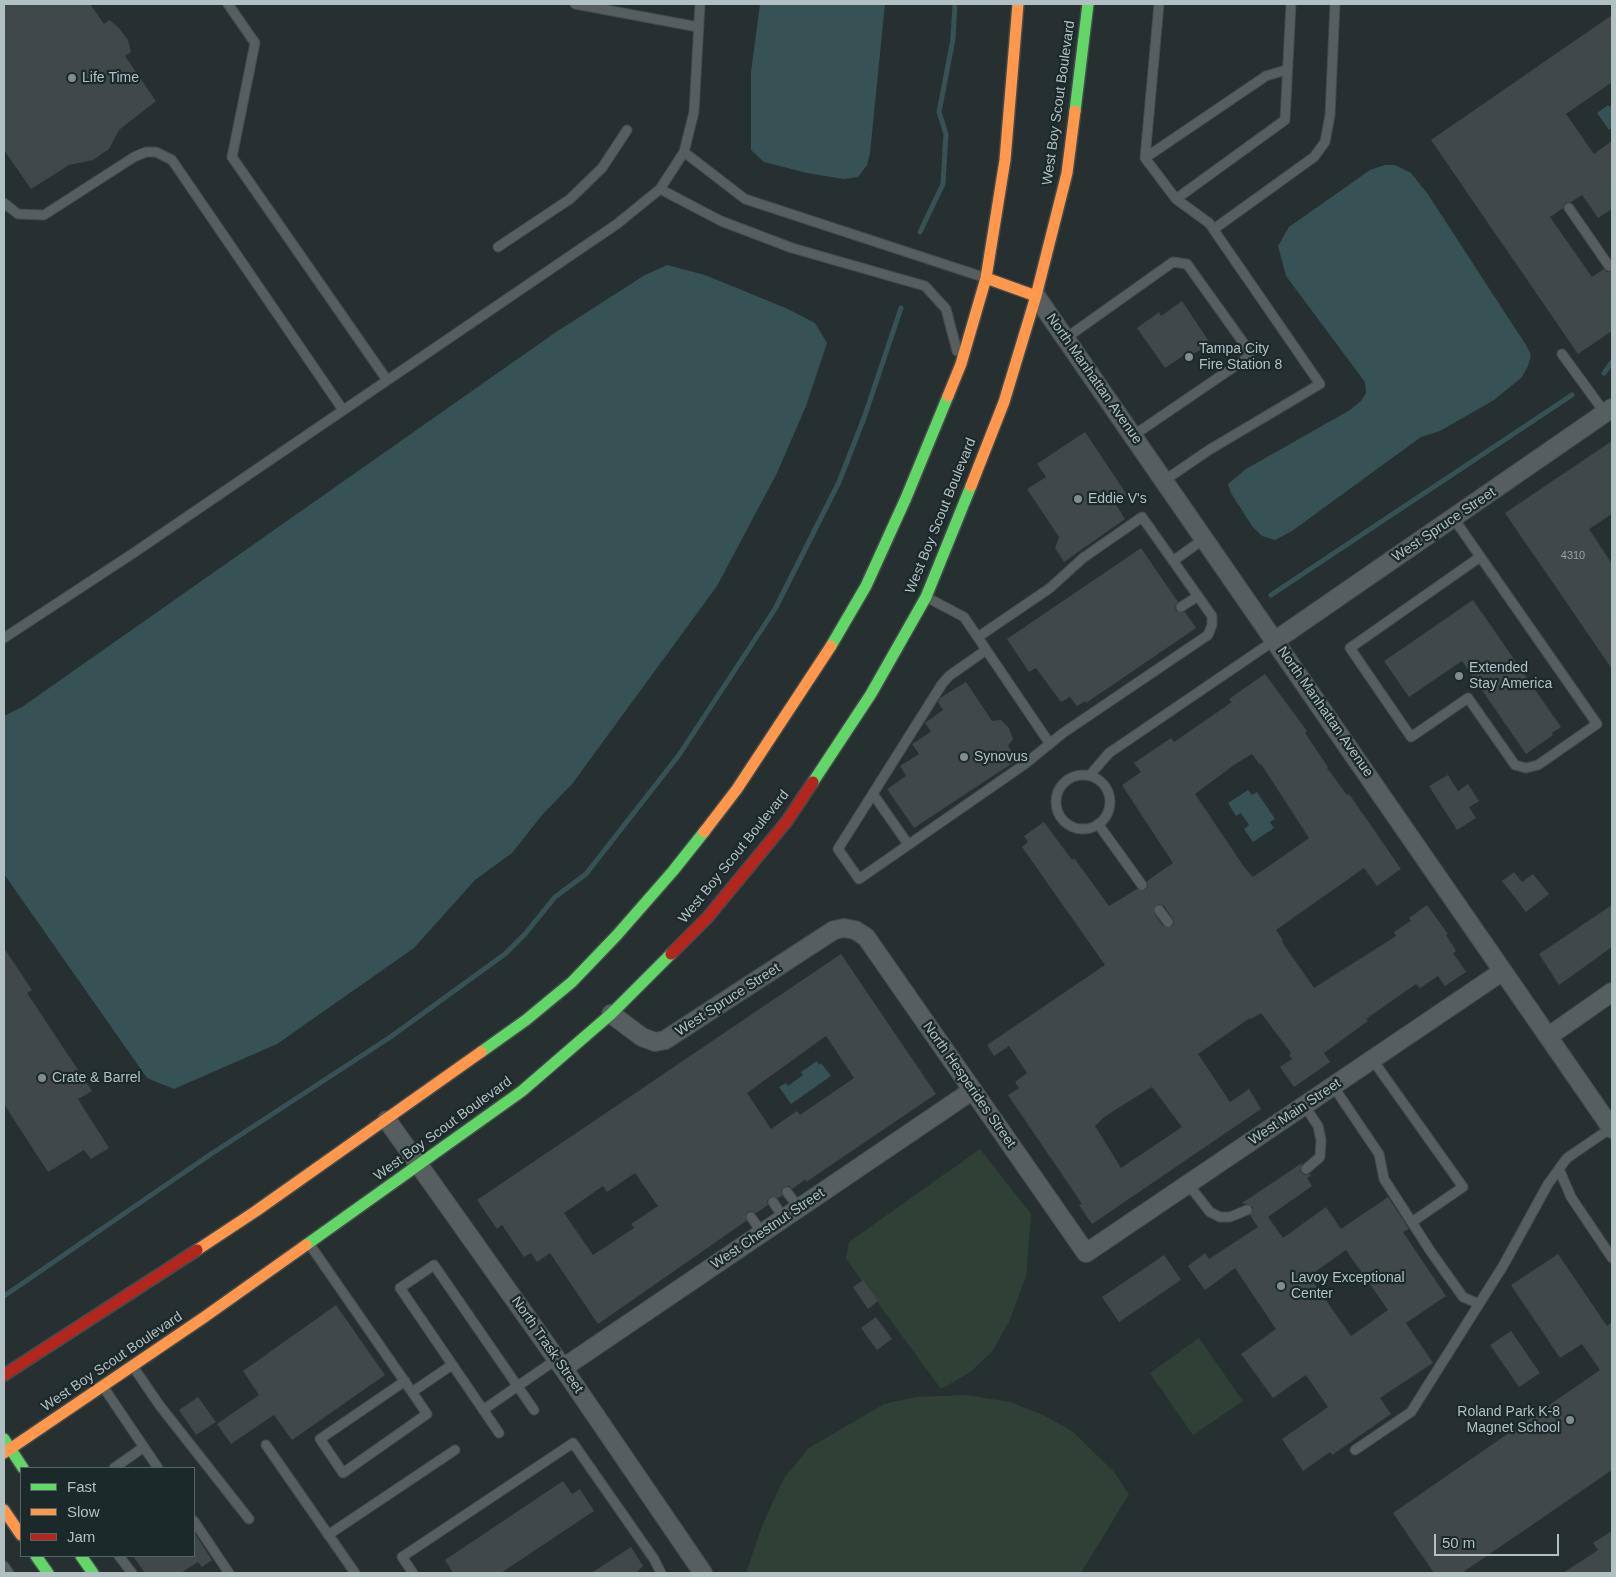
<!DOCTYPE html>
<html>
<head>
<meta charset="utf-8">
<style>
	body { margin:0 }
	#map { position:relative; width:1616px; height:1577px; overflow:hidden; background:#273031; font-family:Helvetica,sans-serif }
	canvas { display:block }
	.frame { position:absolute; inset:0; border:5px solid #b1c0c2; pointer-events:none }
	.legend { position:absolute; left:20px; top:1467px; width:175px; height:90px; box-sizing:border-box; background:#1b292b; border:1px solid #576567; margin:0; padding:6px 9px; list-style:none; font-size:15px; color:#b1c0c2 }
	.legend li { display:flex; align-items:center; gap:10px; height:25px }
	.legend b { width:25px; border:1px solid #576567 }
	.scale { position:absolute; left:1434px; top:1534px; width:125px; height:22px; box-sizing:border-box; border:2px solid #b1c0c2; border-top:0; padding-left:6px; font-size:15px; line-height:18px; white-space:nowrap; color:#b1c0c2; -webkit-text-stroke:4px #1b292b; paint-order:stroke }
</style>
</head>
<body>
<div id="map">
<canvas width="1616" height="1577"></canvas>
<div class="frame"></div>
<ul class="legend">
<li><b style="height:6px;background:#63d668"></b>Fast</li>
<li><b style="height:6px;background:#ff974d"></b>Slow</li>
<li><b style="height:6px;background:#b3261e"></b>Jam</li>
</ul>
<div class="scale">50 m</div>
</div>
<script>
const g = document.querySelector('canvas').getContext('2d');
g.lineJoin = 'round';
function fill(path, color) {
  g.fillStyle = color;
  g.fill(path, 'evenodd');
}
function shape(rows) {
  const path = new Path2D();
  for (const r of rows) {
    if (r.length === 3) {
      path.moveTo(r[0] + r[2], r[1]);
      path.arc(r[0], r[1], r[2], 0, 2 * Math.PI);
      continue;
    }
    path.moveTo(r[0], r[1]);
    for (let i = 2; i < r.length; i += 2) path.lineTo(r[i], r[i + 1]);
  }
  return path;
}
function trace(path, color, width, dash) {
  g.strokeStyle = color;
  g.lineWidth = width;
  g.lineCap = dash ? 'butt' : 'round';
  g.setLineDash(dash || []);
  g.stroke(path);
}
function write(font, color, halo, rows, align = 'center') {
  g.font = font + ' Helvetica,sans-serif';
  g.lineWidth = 4.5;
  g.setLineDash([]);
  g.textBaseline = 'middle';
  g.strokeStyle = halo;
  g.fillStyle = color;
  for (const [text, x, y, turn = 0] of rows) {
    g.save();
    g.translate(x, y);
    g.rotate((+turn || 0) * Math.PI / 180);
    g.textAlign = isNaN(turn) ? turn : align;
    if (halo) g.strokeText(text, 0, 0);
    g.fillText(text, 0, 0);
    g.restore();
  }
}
fill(shape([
	[980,1149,1031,1214,1026,1276,1010,1320,992,1352,969,1373,941,1389,846,1259,849,1242],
	[1199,1338,1243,1401,1193,1435,1150,1373],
	[967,1395,1010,1402,1043,1415,1072,1431,1114,1472,1129,1494,1081,1573,746,1573,762,1526,784,1478,809,1448,884,1404,916,1397]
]), '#2f4037');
fill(shape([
	[760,4,885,4,870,153,867,165,858,177,844,179,807,173,764,162,751,150,751,72],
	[1608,105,1609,107,1612,105,1612,128,1609,130,1597,113],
	[1385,165,1395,165,1411,173,1427,193,1526,345,1531,355,1528,366,1521,378,1494,400,1440,431,1421,437,1292,531,1275,540,1262,536,1252,526,1231,493,1228,484,1246,469,1350,410,1361,401,1366,393,1365,382,1286,276,1278,246,1289,227,1370,170],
	[667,265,705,275,788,309,815,323,827,343,806,406,777,473,717,586,572,784,542,815,512,853,475,880,414,948,277,1044,174,1089,147,1078,4,874,4,716,22,707,556,332,645,275],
	[1248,790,1252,795,1257,792,1275,819,1270,822,1274,828,1253,842,1244,829,1249,825,1241,813,1236,816,1228,803],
	[817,1061,819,1065,821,1063,831,1076,791,1104,779,1087,786,1083,788,1086,803,1075,801,1072]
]), '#365254');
trace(shape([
	[920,232,943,184,946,134,939,112,953,39,955,4],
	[1604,373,1612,362],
	[1271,595,1572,395],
	[4,1296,211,1154,389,1038,505,954,525,934,555,897,586,874,679,755,775,609,839,482,864,418,901,308]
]), '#365254', 5);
fill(shape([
	[4,4,90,4,104,24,109,20,118,27,128,40,131,52,125,56,156,101,119,130,109,149,93,160,69,165,31,189,4,150],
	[1612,15,1612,82,1566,114,1594,154,1612,141,1612,209,1598,218,1582,195,1571,202,1565,203,1563,208,1550,217,1592,277,1604,269,1607,272,1612,271,1612,331,1578,354,1431,140],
	[1182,301,1210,343,1189,357,1186,354,1165,368,1137,328,1159,312,1161,316],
	[1085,432,1127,495,1115,503,1125,519,1064,562,1055,548,1059,537,1027,489,1046,477,1037,464],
	[1612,441,1612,514,1589,529,1612,564,1612,669,1505,513],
	[1141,548,1178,602,1175,607,1176,611,1185,612,1196,628,1086,703,1085,701,1077,706,1070,697,1061,702,1036,668,1029,672,1007,639],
	[1473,600,1561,727,1552,733,1553,735,1526,754,1462,661,1409,697,1384,661],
	[1265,674,1307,731,1305,733,1328,767,1327,768,1347,795,1349,794,1401,869,1377,886,1364,868,1276,930,1283,940,1282,942,1314,988,1396,936,1394,932,1411,921,1409,918,1427,905,1448,934,1446,935,1456,951,1453,953,1466,972,1445,986,1438,976,1420,988,1416,984,1366,1019,1368,1021,1324,1053,1330,1062,1294,1087,1280,1067,1292,1059,1289,1055,1291,1053,1261,1013,1251,1019,1250,1018,1198,1054,1230,1102,1249,1089,1261,1109,1092,1224,1079,1205,1082,1204,1008,1095,1019,1088,1015,1082,1027,1073,1009,1046,994,1056,987,1045,1105,965,1022,847,1028,842,1024,836,1044,822,1072,860,1074,858,1109,906,1137,889,1145,890,1148,887,1147,881,1173,863,1122,785,1141,772,1134,763,1171,738,1174,742,1232,702,1229,699],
	[1252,754,1260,765,1261,764,1309,838,1253,877,1244,867,1195,794,1234,765],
	[1159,904,1164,906,1173,919,1174,924,1171,927,1163,926,1154,913,1154,907],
	[1152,1087,1182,1127,1121,1168,1095,1126,1104,1117],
	[966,682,992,721,1001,720,1009,728,1013,739,1008,746,1017,760,914,828,887,789,906,776,900,766,919,754,912,744,931,732,925,723,943,710,938,702,940,698],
	[1448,775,1458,791,1468,784,1479,801,1469,807,1476,818,1457,830,1429,786],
	[1514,872,1522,882,1533,874,1549,894,1526,912,1502,881],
	[1612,905,1612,947,1559,985,1539,954],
	[4,948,32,990,27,993,92,1091,78,1099,109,1148,91,1159,84,1150,48,1172,4,1104],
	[841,954,936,1094,806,1182,806,1179,792,1189,789,1186,784,1187,781,1190,782,1196,778,1198,770,1197,767,1200,768,1205,756,1213,751,1211,747,1212,746,1221,598,1324,550,1253,537,1262,531,1253,524,1257,502,1225,497,1229,477,1200],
	[826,1036,854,1078,800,1115,797,1111,771,1129,747,1093],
	[635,1173,658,1206,631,1224,634,1228,593,1255,564,1213,603,1186,607,1192],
	[1302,1163,1300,1171,1304,1175,1310,1174,1311,1176,1307,1178,1312,1186,1268,1217,1283,1238,1326,1207,1341,1229,1388,1197,1409,1229,1403,1232,1446,1296,1406,1323,1433,1363,1380,1398,1391,1414,1332,1455,1330,1452,1303,1471,1282,1439,1328,1407,1306,1375,1273,1398,1241,1354,1276,1329,1235,1268,1205,1290,1188,1266,1205,1253,1209,1259,1258,1227,1250,1215,1253,1207,1242,1203],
	[1346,1250,1388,1310,1351,1336,1309,1276],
	[1558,1254,1607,1326,1612,1322,1612,1470,1462,1573,1434,1573,1393,1513,1600,1370,1582,1344,1560,1358,1511,1285],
	[1164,1255,1181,1280,1119,1322,1102,1297],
	[863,1280,878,1301,868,1309,853,1287],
	[336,1305,385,1375,292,1440,274,1415,231,1444,217,1424,259,1395,243,1371],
	[876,1317,892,1339,877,1350,861,1328],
	[1511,1331,1540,1373,1519,1387,1490,1345],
	[198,1397,216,1422,196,1435,179,1410],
	[563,1481,572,1494,580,1489,594,1511,501,1573,453,1573,445,1560],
	[1612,1531,1612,1573,1563,1573,1598,1550,1593,1543],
	[194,1532,212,1560,202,1567,198,1562,181,1573,145,1573,133,1556,194,1556],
	[631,1547,643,1566,636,1573,591,1573]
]), '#404849');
const lane = shape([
	[228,4,255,43,232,157,387,380],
	[575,4,698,27],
	[1159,4,1145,158,1176,199,1209,223,1320,384,1209,450,1165,480],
	[684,152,745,199,983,277],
	[1145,158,1266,76,1286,70],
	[660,189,721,221,792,248,925,286,946,309,957,351],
	[1176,199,1285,120,1291,4],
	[4,203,18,214,44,215,134,157,146,152,156,152,172,160,343,410],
	[1569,208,1609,266],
	[1214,229,1314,157,1325,142,1330,115,1335,4],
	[498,247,570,199,602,168,627,130],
	[1066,338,1173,262,1187,264,1250,352,1247,358,1134,435],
	[1562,354,1605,413],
	[1454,519,1597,724,1538,765,1526,768,1515,765,1468,698,1411,737,1350,648,1480,557],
	[1173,561,1205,538],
	[930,599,964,617,1050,744],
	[1181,607,1198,596],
	[978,637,1050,588,1083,558,1142,517,1212,616,1212,625,1208,635,1063,733,1025,764,859,879,838,849,942,684,949,676,986,650],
	[4,638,132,554,617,224,660,189,684,152,694,112,700,4],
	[1090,775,1109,753,1275,640],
	[1083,802,27],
	[873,794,908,844],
	[1098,824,1142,885],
	[1159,910,1168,922],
	[1372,1059,1463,1187,1412,1222],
	[1333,1086,1379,1154,1384,1179,1431,1252,1463,1297,1479,1304],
	[1304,1105,1318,1126,1321,1140,1320,1157,1306,1169],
	[1559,1169,1571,1197,1612,1258],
	[1188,1184,1210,1212,1220,1217,1230,1217,1247,1210],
	[787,1192,799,1208],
	[773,1202,784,1218],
	[751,1217,762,1233],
	[310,1245,412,1392,427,1414,343,1473,320,1439,405,1381],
	[134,1368,160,1406,249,1519],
	[104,1388,158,1468],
	[412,1392,452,1365],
	[483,1410,557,1359],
	[499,1433,400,1288,434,1265,534,1410],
	[266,1445,355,1573],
	[1355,1450,1411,1412,1503,1266,1548,1184,1567,1158,1611,1128],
	[114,1468,144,1447],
	[194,1521,229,1573],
	[328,1535,455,1450],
	[119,1556,132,1573],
	[4,1566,9,1573],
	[413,1573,402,1557,573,1443,654,1559,661,1573]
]);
const street = shape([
	[1036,296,1612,1129],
	[1276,640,1612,408],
	[611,1014,642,1037,655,1042,665,1040,834,930,844,928,855,930,866,937,1086,1253,1503,971],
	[1549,1036,1612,992],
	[387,1120,563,1368,703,1573],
	[563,1368,973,1090]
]);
const fast = shape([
	[1075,111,1088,4],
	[831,646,866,586,906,498,948,396],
	[813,782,871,694,926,597,971,486],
	[481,1052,526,1020,572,982,617,935,673,871,704,832],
	[306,1245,522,1091,611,1014,671,954],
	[4,1439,23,1468],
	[36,1556,48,1573],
	[81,1556,93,1573]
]);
const slow = shape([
	[986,278,1036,296],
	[948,396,961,364,986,278,1005,160,1018,4],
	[971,486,1004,402,1036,296,1067,173,1075,111],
	[704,832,737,789,831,646],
	[197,1250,256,1211,481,1052],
	[4,1453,203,1318,306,1245],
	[4,1510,21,1535]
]);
const jam = shape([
	[671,954,707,918,787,821,813,782],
	[4,1375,197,1250]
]);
trace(lane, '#444b4c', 11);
trace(street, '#444b4c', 20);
trace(fast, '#444b4c', 14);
trace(slow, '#444b4c', 14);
trace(jam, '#444b4c', 14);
trace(lane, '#565e60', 9);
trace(street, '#565e60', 18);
trace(fast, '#63d668', 11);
trace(slow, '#ff974d', 11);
trace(jam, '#b3261e', 11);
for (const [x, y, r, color] of [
	[72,78,5,"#818e8f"],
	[1189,357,5,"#818e8f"],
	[1078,499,5,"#818e8f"],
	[1459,676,5,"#818e8f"],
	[964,757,5,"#818e8f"],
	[42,1078,5,"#818e8f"],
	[1281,1286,5,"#818e8f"],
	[1570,1420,5,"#818e8f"]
]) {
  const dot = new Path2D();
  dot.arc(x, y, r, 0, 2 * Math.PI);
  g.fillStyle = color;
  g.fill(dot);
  trace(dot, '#1b292b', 2);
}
write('11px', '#95a2a4', null, [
	["4310",1573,556]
]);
write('14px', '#b1c0c2', '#1b292b', [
	["Life Time",82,78],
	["Tampa City",1199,349],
	["Fire Station 8",1199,365],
	["Eddie V's",1088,499],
	["Extended",1469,668],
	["Stay America",1469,684],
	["Synovus",974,757],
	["Crate & Barrel",52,1078],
	["Lavoy Exceptional",1291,1278],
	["Center",1291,1294],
	["Roland Park K-8",1560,1412,"right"],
	["Magnet School",1560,1428,"right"]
], 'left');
write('14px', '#b1c0c2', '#1b292b', [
	["West Boy Scout Boulevard",1059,103,-82],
	["North Manhattan Avenue",1094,379,55],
	["West Boy Scout Boulevard",941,516,-68],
	["West Spruce Street",1444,525,-34],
	["North Manhattan Avenue",1325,712,55],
	["West Boy Scout Boulevard",734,857,-51],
	["West Spruce Street",728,1000,-33],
	["North Hesperides Street",969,1085,55],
	["West Main Street",1295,1112,-34],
	["West Boy Scout Boulevard",443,1129,-36],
	["West Chestnut Street",768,1229,-34],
	["North Trask Street",547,1345,55],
	["West Boy Scout Boulevard",112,1362,-34]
]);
</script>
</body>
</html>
